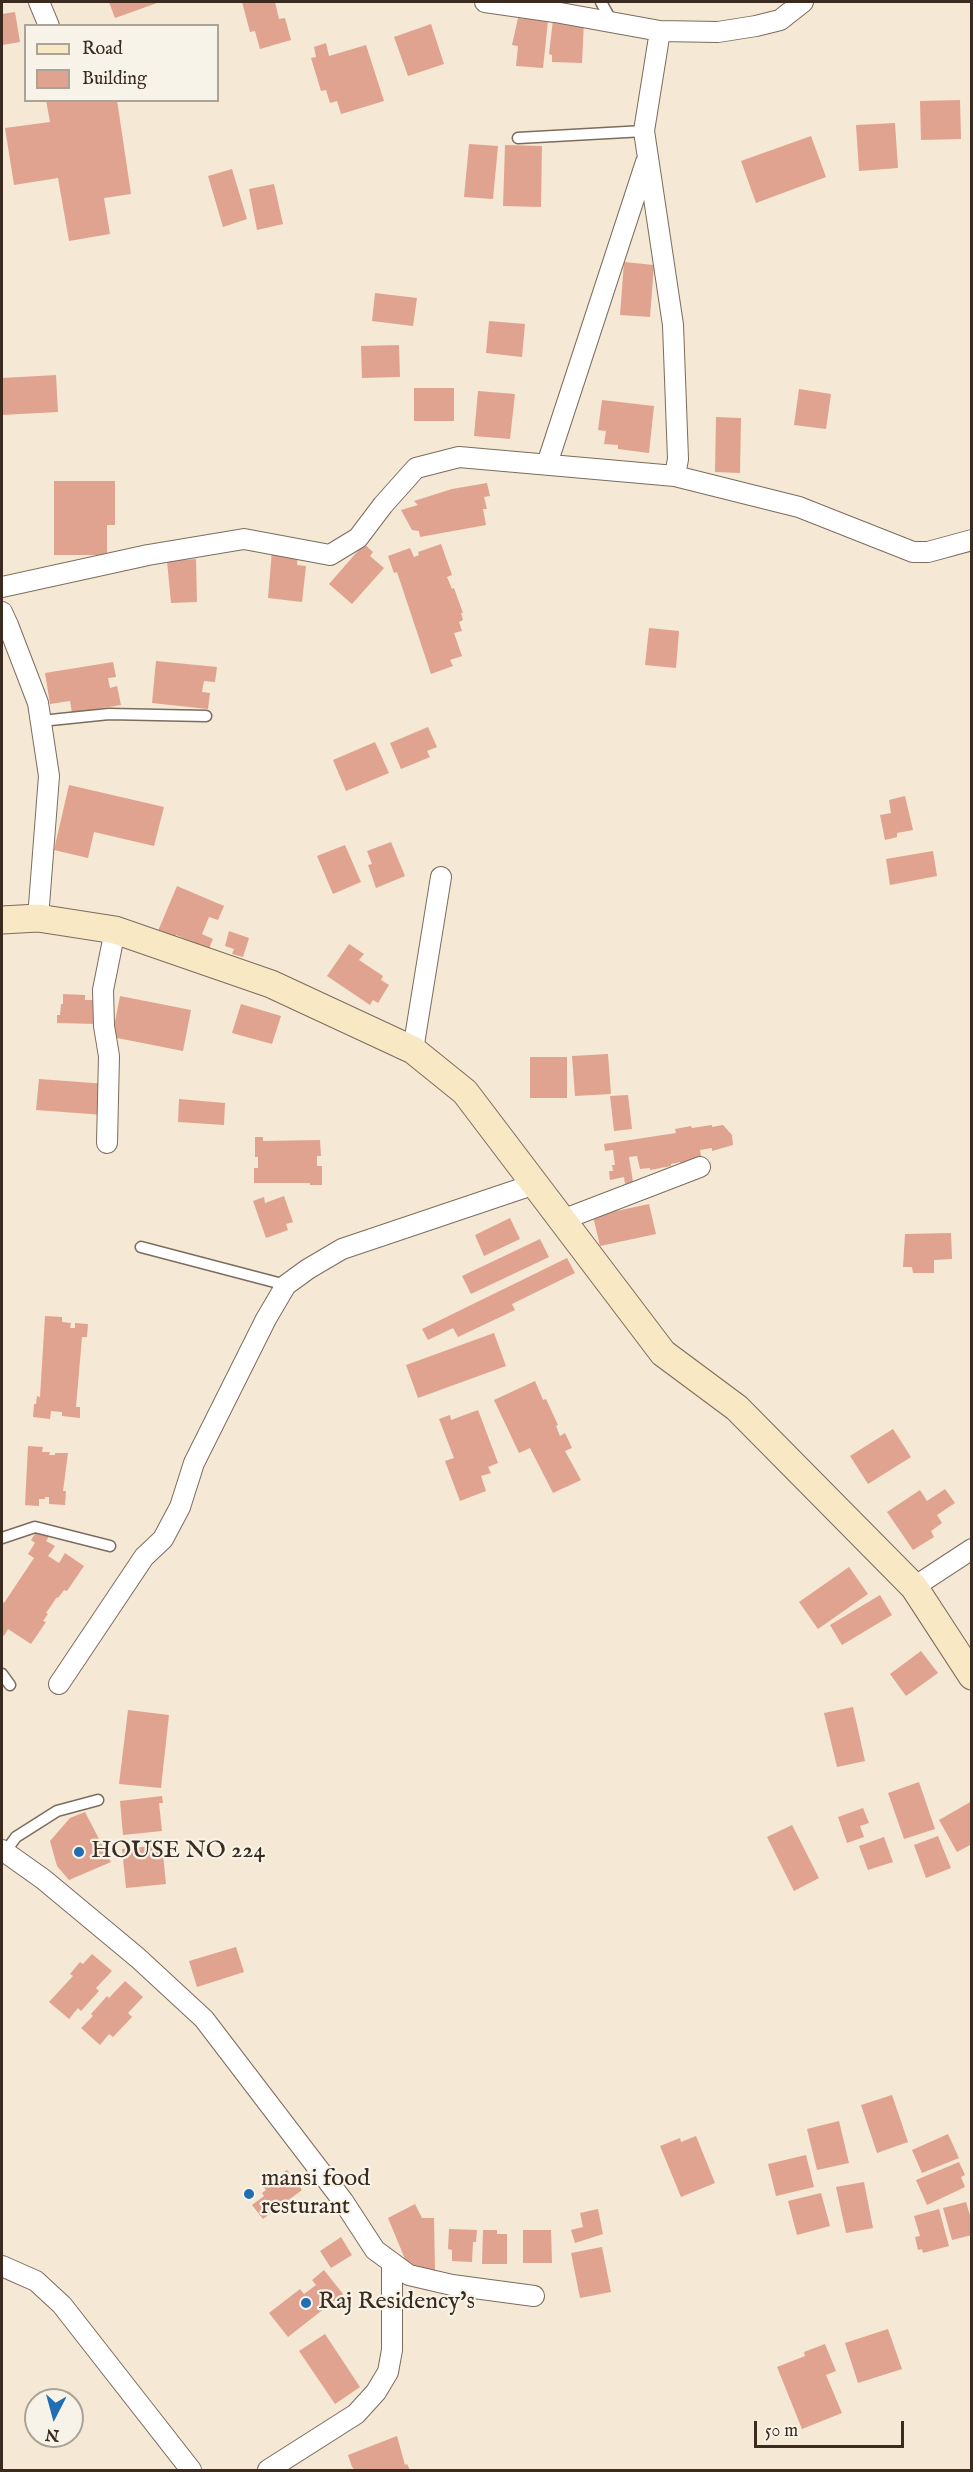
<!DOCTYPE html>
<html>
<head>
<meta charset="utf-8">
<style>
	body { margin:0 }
	#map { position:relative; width:973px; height:2472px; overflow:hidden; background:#f5e8d4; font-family:"IM FELL English",serif }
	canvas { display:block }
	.frame { position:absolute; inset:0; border:3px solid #3b2a1e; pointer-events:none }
	.legend { position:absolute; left:24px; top:24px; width:195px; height:78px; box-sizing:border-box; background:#f7f3e8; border:2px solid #aca397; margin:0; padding:8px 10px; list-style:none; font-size:18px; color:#3b2a1e }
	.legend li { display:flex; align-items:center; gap:12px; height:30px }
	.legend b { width:30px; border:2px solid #aca397 }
	.north { position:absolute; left:24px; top:2388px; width:60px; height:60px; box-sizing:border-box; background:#f7f3e8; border:2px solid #aca397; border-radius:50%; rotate:186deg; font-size:16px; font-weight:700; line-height:24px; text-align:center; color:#3b2a1e }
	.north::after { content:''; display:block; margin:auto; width:21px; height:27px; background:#1f6fb2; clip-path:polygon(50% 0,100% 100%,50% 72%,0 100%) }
	.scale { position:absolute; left:754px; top:2421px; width:150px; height:27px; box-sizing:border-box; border:3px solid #3b2a1e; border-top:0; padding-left:8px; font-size:18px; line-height:21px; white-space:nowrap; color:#3b2a1e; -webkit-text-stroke:4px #f7f3e8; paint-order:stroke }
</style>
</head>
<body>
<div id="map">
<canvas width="973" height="2472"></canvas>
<div class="frame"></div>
<ul class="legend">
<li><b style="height:8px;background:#f8e8c3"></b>Road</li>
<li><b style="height:16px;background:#e0a390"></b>Building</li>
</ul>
<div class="north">N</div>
<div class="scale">50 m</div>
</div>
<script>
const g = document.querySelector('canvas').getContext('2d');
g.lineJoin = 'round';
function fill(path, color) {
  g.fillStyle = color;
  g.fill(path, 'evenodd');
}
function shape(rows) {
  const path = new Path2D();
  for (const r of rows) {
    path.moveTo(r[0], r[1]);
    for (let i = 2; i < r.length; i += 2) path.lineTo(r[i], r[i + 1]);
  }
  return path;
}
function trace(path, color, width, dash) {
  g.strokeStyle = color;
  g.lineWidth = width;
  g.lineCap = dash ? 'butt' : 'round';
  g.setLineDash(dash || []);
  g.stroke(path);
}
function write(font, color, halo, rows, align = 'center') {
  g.font = font + ' "IM FELL English",serif';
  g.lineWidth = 4.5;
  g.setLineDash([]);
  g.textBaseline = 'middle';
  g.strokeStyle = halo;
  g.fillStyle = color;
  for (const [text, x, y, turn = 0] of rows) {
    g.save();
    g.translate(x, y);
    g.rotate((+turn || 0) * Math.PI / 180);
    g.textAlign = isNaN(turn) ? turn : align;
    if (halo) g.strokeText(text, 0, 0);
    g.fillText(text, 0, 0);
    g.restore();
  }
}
fill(shape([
	[109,2,160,2,115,18],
	[242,2,275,2,279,19,285,18,291,40,260,49,255,31,250,32],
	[15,12,20,42,2,45,2,14],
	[518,18,548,21,543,68,516,66,518,46,512,45],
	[553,20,584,21,582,63,552,62,552,55,549,54],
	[431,24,444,64,408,76,394,37],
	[326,43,329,56,366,45,384,101,341,114,337,101,330,103,326,90,321,91,311,58,316,57,314,47],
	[46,100,117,100,131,194,104,198,110,234,69,241,58,178,14,185,5,128,50,122],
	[960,100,961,139,921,140,920,101],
	[895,123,898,168,859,171,856,125],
	[811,136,826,177,756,203,741,161],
	[469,144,498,146,493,199,464,197],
	[505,145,542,146,541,207,503,206],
	[232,169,247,219,223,227,208,176],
	[274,184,283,224,257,230,249,189],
	[624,262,654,265,650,317,620,315],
	[375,293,417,298,413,326,372,321],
	[489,321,525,324,522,357,486,353],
	[399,345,400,377,362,378,361,346],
	[56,375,58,412,2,415,2,378],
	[414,388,454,388,454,421,414,421],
	[799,389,831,394,826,429,794,425],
	[478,391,515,394,510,439,474,436],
	[602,400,654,406,649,453,618,449,618,445,604,444,606,431,598,430],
	[716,417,741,418,740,473,715,472],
	[54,481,115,481,115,525,107,525,107,555,54,555],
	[487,483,490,496,484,497,487,509,483,509,486,525,420,537,419,531,412,530,401,510,418,505,414,501,452,489],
	[364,544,373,552,370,556,384,568,352,604,329,584],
	[441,544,452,575,447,577,452,589,454,588,463,613,461,613,463,620,459,622,462,631,454,633,462,656,450,660,453,666,431,674,397,572,394,573,388,556,410,548,414,557,419,555,418,552],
	[272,550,298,553,297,565,306,566,302,602,268,598],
	[196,559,197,602,171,603,167,561],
	[649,628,679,631,676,668,645,665],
	[156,661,217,667,215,682,204,681,202,692,210,693,208,709,152,703],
	[113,662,116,677,108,678,110,688,117,686,121,705,72,713,70,701,50,704,45,673],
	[428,727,437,747,427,751,430,757,401,769,390,743],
	[375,742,389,773,346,791,333,760],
	[69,785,164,807,154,846,94,832,88,858,54,850],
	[905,796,913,830,897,833,897,837,885,840,880,815,891,813,889,800],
	[391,842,405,876,376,888,368,865,372,864,367,851],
	[345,845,361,882,333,894,317,856],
	[933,851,937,876,890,885,886,859],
	[177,886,224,906,218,920,209,917,202,934,213,939,207,953,188,944,190,941,176,935,174,938,158,931],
	[229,931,249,938,243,957,232,954,234,949,225,946],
	[349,944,364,954,359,960,383,976,381,980,389,985,378,1003,373,1000,370,1005,327,976],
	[63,994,85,995,85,1000,98,1000,97,1024,57,1023,57,1015,60,1015,61,1004,63,1004],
	[120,996,191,1010,183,1051,112,1037],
	[241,1004,281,1016,272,1044,232,1033],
	[608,1054,611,1094,575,1096,572,1056],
	[530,1057,567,1057,567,1098,530,1098],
	[39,1079,107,1084,104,1115,36,1110],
	[628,1095,632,1129,614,1131,610,1096],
	[179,1099,225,1103,224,1125,178,1122],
	[712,1125,712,1127,723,1125,732,1135,733,1145,712,1151,712,1148,700,1150,702,1161,681,1165,680,1162,671,1164,671,1166,650,1170,650,1168,640,1169,637,1156,629,1157,633,1182,625,1184,624,1177,610,1180,609,1171,613,1171,612,1165,615,1165,613,1150,605,1151,604,1144,676,1133,675,1129,691,1126,692,1128],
	[255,1137,263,1137,263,1141,320,1140,321,1156,317,1156,317,1166,322,1166,322,1185,310,1185,310,1183,254,1183,254,1168,258,1168,258,1157,255,1157],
	[284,1196,293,1222,286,1224,288,1230,266,1238,253,1201,264,1197,265,1203],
	[649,1204,656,1234,600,1246,593,1216],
	[510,1218,520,1239,484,1256,475,1235],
	[951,1233,952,1259,934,1260,934,1273,913,1273,912,1267,903,1267,905,1234],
	[540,1239,549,1257,471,1294,462,1276],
	[567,1258,575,1273,512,1304,515,1310,458,1337,453,1328,428,1340,422,1329],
	[45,1316,62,1317,62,1322,71,1323,70,1328,75,1328,75,1323,88,1324,87,1337,82,1337,76,1407,80,1407,80,1418,62,1416,62,1412,51,1411,50,1419,33,1417,34,1404,36,1404,37,1396,40,1397],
	[494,1333,506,1366,418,1398,406,1365],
	[535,1381,543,1400,546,1399,558,1425,556,1426,560,1436,565,1433,572,1448,565,1451,581,1480,553,1493,530,1448,519,1453,494,1400],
	[478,1410,498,1463,488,1467,491,1473,481,1476,486,1491,460,1501,445,1461,454,1458,439,1419,450,1415,451,1420],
	[893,1429,911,1457,868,1484,850,1456],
	[28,1446,43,1447,42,1452,50,1452,49,1455,55,1455,55,1453,68,1453,63,1491,66,1491,65,1505,49,1504,49,1497,45,1497,45,1499,39,1499,39,1506,25,1505],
	[945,1489,955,1503,937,1515,942,1523,931,1531,934,1537,913,1550,887,1512,920,1490,927,1501],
	[39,1528,50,1535,46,1541,55,1546,48,1556,59,1563,65,1553,84,1566,67,1591,64,1590,58,1598,57,1597,46,1613,48,1614,43,1621,46,1622,31,1644,8,1629,4,1636,2,1634,2,1601,4,1603,34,1558,28,1554,35,1543,31,1540],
	[849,1567,868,1594,818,1629,799,1602],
	[880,1595,892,1615,842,1645,830,1625],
	[921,1651,938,1673,906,1696,890,1674],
	[853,1707,865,1761,837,1767,824,1713],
	[128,1710,169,1715,161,1788,119,1784],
	[919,1782,935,1829,904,1839,888,1793],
	[162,1796,163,1803,159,1803,162,1831,123,1835,120,1801],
	[972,1801,972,1844,957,1852,939,1820],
	[863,1808,869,1823,860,1826,864,1837,847,1843,838,1817],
	[85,1812,111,1862,69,1880,57,1866,50,1841,70,1818],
	[792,1825,819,1878,794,1891,767,1837],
	[938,1836,951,1868,926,1878,914,1845],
	[884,1837,893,1862,868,1870,859,1846],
	[162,1845,166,1884,126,1888,122,1849],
	[236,1947,244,1972,197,1987,189,1961],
	[92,1954,112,1971,96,1988,99,1991,81,2011,78,2008,69,2019,49,2002,73,1976,70,1974,80,1962,83,1964],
	[125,1981,143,1997,128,2013,132,2017,113,2037,109,2034,100,2045,81,2028,93,2016,91,2014,107,1996,109,1998],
	[892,2095,908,2142,877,2153,861,2105],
	[839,2121,849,2163,817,2170,807,2129],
	[948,2134,959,2158,922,2173,912,2150],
	[696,2136,715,2183,681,2197,660,2146,680,2138,681,2142],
	[806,2155,814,2187,776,2196,768,2164],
	[959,2162,965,2175,961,2177,965,2187,927,2205,916,2180],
	[287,2170,302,2190,263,2219,252,2205,264,2196,262,2193,266,2190,264,2187],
	[864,2182,873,2228,846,2233,836,2187],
	[821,2193,830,2226,797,2235,788,2201],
	[966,2202,972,2222,972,2235,952,2240,943,2208],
	[415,2204,422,2218,434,2218,435,2270,410,2271,388,2218],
	[598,2209,603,2234,575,2243,571,2230,583,2227,580,2213],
	[939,2209,949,2246,923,2253,922,2249,918,2250,915,2237,920,2236,914,2216],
	[449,2229,477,2230,476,2242,473,2242,472,2262,452,2261,452,2250,448,2249],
	[483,2230,497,2230,497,2234,507,2234,507,2264,482,2264],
	[523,2230,551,2230,552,2263,523,2263],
	[341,2237,352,2255,331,2268,320,2251],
	[602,2247,611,2292,580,2298,571,2253],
	[324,2270,343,2294,288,2337,269,2313,300,2289,304,2294,316,2285,312,2280],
	[888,2329,902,2369,858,2383,845,2343],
	[325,2334,360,2387,335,2404,299,2351],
	[825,2344,836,2371,826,2375,842,2413,802,2429,777,2367,805,2356,804,2352],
	[397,2436,405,2465,407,2464,410,2470,355,2470,352,2467,348,2455]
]), '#e0a390');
const service = shape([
	[601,2,612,22],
	[518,138,644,131],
	[41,721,109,714,206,716],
	[141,1247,286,1285],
	[2,1538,35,1527,110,1546],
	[2,1674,10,1685],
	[5,1852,16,1837,57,1811,98,1800]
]);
const minor = shape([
	[39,2,49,26],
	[485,2,555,12,660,31],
	[547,464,646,162],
	[675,476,799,507,913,552,928,552,972,540],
	[2,587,148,555,244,539,330,555,358,538,383,505,416,468,459,457,675,476,678,459,673,325,644,131,660,31,718,32,756,26,780,20,803,2],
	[2,612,8,625,38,703,49,776,38,918],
	[413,1050,441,877],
	[107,1143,109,1056,104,1026,103,990,115,930],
	[562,1220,700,1167],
	[914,1587,972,1549],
	[59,1684,144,1557,163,1539,180,1507,194,1463,266,1319,286,1285,308,1269,342,1249,535,1184],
	[2,1850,43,1879,138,1958,204,2019,343,2201,375,2250,409,2275,452,2285,534,2296],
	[2,2266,36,2281,62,2305,191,2470],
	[268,2470,356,2414,376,2392,388,2372,392,2350,392,2263]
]);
const secondary = shape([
	[2,920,38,918,115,930,271,984,413,1050,465,1092,663,1353,737,1408,914,1587,972,1676]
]);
trace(service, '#7c6c5e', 13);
trace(minor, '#7c6c5e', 22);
trace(secondary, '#7c6c5e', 29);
trace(service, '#fff', 10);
trace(minor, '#fff', 20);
trace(secondary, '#f8e8c3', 27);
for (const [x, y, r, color] of [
	[79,1852,6,"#1f6fb2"],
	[249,2194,6,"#1f6fb2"],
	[306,2303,6,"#1f6fb2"]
]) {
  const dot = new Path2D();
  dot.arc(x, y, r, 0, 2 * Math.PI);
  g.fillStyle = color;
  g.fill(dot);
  trace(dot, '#f7f3e8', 2);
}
write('24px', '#3b2a1e', '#f7f3e8', [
	["HOUSE NO 224",91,1852],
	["mansi food",261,2180],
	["resturant",261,2208],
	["Raj Residency's",318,2303]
], 'left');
</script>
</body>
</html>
